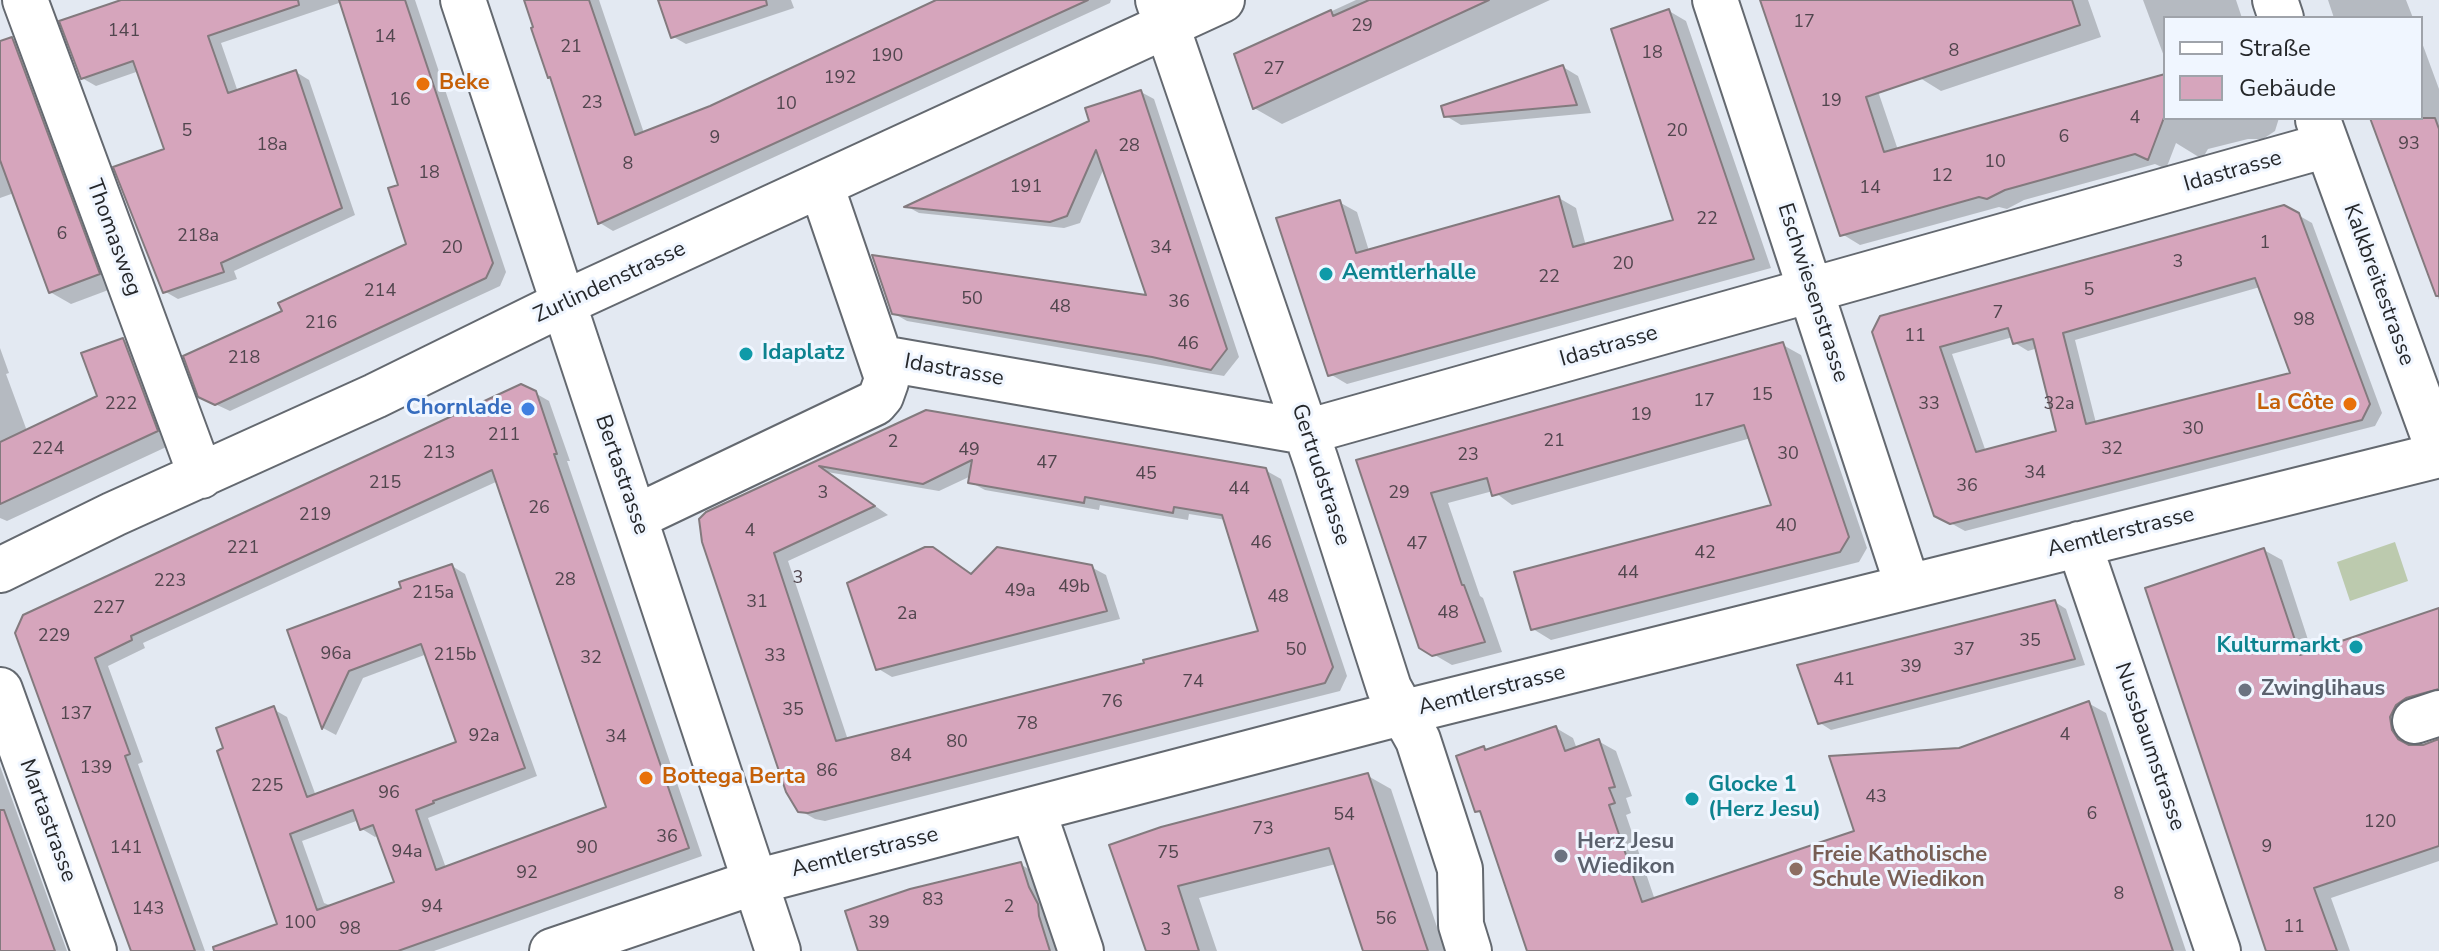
<!DOCTYPE html>
<html>
<head>
<meta charset="utf-8">
<style>
	body { margin:0 }
	#map { position:relative; width:2439px; height:951px; overflow:hidden; background:#e3e9f2; font-family:"Nunito Sans",sans-serif }
	canvas { display:block }
	.legend { position:absolute; left:2163px; top:16px; width:260px; height:104px; box-sizing:border-box; background:#f0f6ff; border:2px solid #9fa3aa; margin:0; padding:10px 14px; list-style:none; font-size:24px; color:#25272a }
	.legend li { display:flex; align-items:center; gap:16px; height:40px }
	.legend b { width:40px; border:2px solid #9fa3aa }
</style>
</head>
<body>
<div id="map">
<canvas width="2439" height="951"></canvas>
<ul class="legend">
<li><b style="height:10px;background:#fff"></b>Straße</li>
<li><b style="height:22px;background:#d6a5bc"></b>Gebäude</li>
</ul>
</div>
<script>
const g = document.querySelector('canvas').getContext('2d');
g.lineJoin = 'round';
function fill(path, color) {
  g.fillStyle = color;
  g.fill(path, 'evenodd');
}
function shape(rows) {
  const path = new Path2D();
  for (const r of rows) {
    path.moveTo(r[0], r[1]);
    for (let i = 2; i < r.length; i += 2) path.lineTo(r[i], r[i + 1]);
  }
  return path;
}
function trace(path, color, width, dash) {
  g.strokeStyle = color;
  g.lineWidth = width;
  g.lineCap = dash ? 'butt' : 'round';
  g.setLineDash(dash || []);
  g.stroke(path);
}
function write(font, color, halo, rows, align = 'center') {
  g.font = font + ' "Nunito Sans",sans-serif';
  g.lineWidth = 6;
  g.setLineDash([]);
  g.textBaseline = 'middle';
  g.strokeStyle = halo;
  g.fillStyle = color;
  for (const [text, x, y, turn = 0] of rows) {
    g.save();
    g.translate(x, y);
    g.rotate((+turn || 0) * Math.PI / 180);
    g.textAlign = isNaN(turn) ? turn : align;
    if (halo) g.strokeText(text, 0, 0);
    g.fillText(text, 0, 0);
    g.restore();
  }
}
fill(shape([
	[2395,542,2408,581,2350,601,2337,562]
]), '#bccaae');
fill(shape([
	[127,0,415,0,506,272,500,286,230,411,215,404,284,312,409,245,401,186,342,2,221,43,238,92,296,72,309,80,355,215,234,271,237,279,178,299,164,291,166,150,139,71,96,86,82,78],
	[525,0,599,0,644,133,711,107,936,2,935,0,1111,0,1110,3,613,231,600,223],
	[660,0,791,0,794,8,686,44,672,36],
	[1356,0,1550,0,1282,124,1254,108,1236,55],
	[1762,0,1847,0,1899,153,2165,76,2165,118,2279,118,2275,131,2263,139,2248,139,2208,149,2202,159,2176,143,2166,169,2155,164,2024,200,2007,209,1999,207,1860,245,1842,234],
	[1894,0,2088,0,2101,37,1941,91,1920,78],
	[2143,0,2236,0,2242,18,2165,18,2165,59],
	[2328,0,2406,0,2413,18,2334,18],
	[1669,11,1686,21,1771,268,1347,384,1330,374,1339,202,1357,212,1369,251,1559,198,1576,208,1586,246,1676,221],
	[12,39,32,51,119,286,71,304,50,292,14,193,0,198,0,43],
	[2421,40,2439,89,2439,300,2372,118,2421,118],
	[1563,67,1578,76,1591,113,1461,125,1446,116],
	[1141,92,1154,99,1239,357,1224,376,907,321,893,313,1148,297,1104,168,1080,223,1064,228,919,213,908,207,1092,122],
	[2284,207,2312,223,2382,413,2375,426,1965,531,1936,515,1874,332],
	[2260,287,2292,374,2096,423,2075,340],
	[2013,337,2015,343,2028,351,2038,348,2059,433,1986,452,1952,354],
	[123,340,144,352,177,442,7,521,0,518,0,348,9,373,6,374,27,431,99,397],
	[1783,345,1801,355,1867,548,1859,562,1551,640,1533,629,1774,506,1751,438,1512,505,1493,491,1448,503,1480,596,1483,598,1502,652,1452,665,1421,647,1359,461],
	[535,393,549,401,570,461,567,461,702,856,434,951,224,951,280,925,273,709,287,717,316,796,459,743,427,654,363,678,336,735,323,728,289,631,404,589,452,566,465,574,537,776,428,818,446,868,609,808,498,481,143,643,145,648,108,666,143,762,138,764,205,951,133,951,17,633],
	[359,820,362,829,375,837,379,835,397,883,332,906,324,903,302,841],
	[926,412,1265,470,1281,479,1347,676,1340,691,825,821,815,819,799,810,702,520],
	[827,472,939,491,971,476,970,482,985,490,1099,510,1100,505,1188,520,1189,514,1226,520,1260,632,1146,665,848,740,788,561,888,515],
	[2264,550,2282,560,2312,652,2439,612,2439,702,2409,741,2413,747,2439,741,2439,861,2331,898,2350,951,2269,951],
	[1091,567,1106,575,1120,619,892,677,877,668,972,575],
	[2055,602,2066,609,2085,665,1831,730,1820,723],
	[2088,703,2106,713,2186,951,1530,951,1483,815,1477,811,1483,749,1488,751,1556,728,1573,738,1577,749,1598,741,1616,751,1632,796,1626,798,1631,813,1626,815,1655,900,1856,832,1959,750],
	[0,766,67,951,0,951],
	[1368,776,1391,789,1445,951,1365,951,1336,864,1199,898,1217,951,1145,951,1147,950,1162,828],
	[1020,864,1032,871,1059,951,860,951]
]), '#0003');
const building = shape([
	[121,0,298,0,299,5,208,36,228,93,296,70,342,208,221,263,224,272,163,293,113,167,164,149,133,61,81,79,59,21,121,0],
	[339,0,405,0,493,263,486,278,215,405,198,397,183,356,282,311,278,303,406,244,388,188,398,185,339,0],
	[524,0,589,0,635,135,710,106,936,0,1088,0,598,224,550,77,548,78,531,28,533,27,524,0],
	[658,0,766,0,767,5,671,38,658,0],
	[1369,0,1489,0,1253,109,1234,54,1331,10,1333,16,1369,0],
	[1760,0,2072,0,2080,25,1866,97,1884,152,2165,74,2165,115,2148,160,2135,154,2005,190,1987,199,1979,197,1840,236,1760,0],
	[1669,9,1754,259,1328,376,1276,218,1340,200,1356,253,1559,196,1573,247,1673,220,1611,29,1669,9],
	[12,37,100,274,49,293,0,160,0,41,12,37],
	[1563,65,1577,105,1444,117,1441,106,1563,65],
	[1141,90,1227,349,1211,370,1152,357,892,314,872,255,1146,295,1096,150,1067,216,1050,222,904,207,1089,121,1085,108,1141,90],
	[2370,118,2435,118,2439,129,2439,296,2436,296,2370,118],
	[2284,205,2299,213,2370,404,2362,420,1950,524,1934,516,1872,332,1880,316,2284,205],
	[2255,278,2290,373,2086,424,2063,333,2255,278],
	[2008,328,2013,344,2033,339,2056,431,1976,452,1940,347,2008,328],
	[123,338,158,431,0,504,0,442,97,396,81,353,123,338],
	[1783,342,1849,537,1840,552,1531,630,1514,572,1771,505,1744,425,1492,496,1487,478,1431,493,1462,585,1464,585,1485,642,1432,656,1419,648,1356,460,1783,342],
	[521,384,536,391,557,454,554,454,689,848,398,951,214,951,213,947,277,924,217,751,223,748,216,728,274,706,307,797,456,742,421,644,349,671,322,729,287,630,401,588,399,582,452,564,525,768,433,801,434,803,416,810,436,870,606,807,492,470,131,636,132,640,95,658,130,754,125,756,195,951,131,951,15,633,23,615,521,384],
	[353,810,360,830,373,825,394,882,317,910,290,834,353,810],
	[926,410,1266,468,1333,667,1325,683,820,810,808,813,798,812,786,792,702,542,699,519,706,512,926,410],
	[972,460,968,483,1084,503,1085,497,1173,513,1174,507,1222,515,1258,631,1143,660,1144,663,836,741,774,553,875,506,819,466,923,484,972,460],
	[925,547,933,547,971,574,997,547,1092,565,1107,611,876,670,847,583,925,547],
	[2264,548,2300,655,2439,608,2439,689,2406,698,2396,705,2390,717,2392,730,2398,739,2409,745,2423,745,2439,739,2439,846,2314,888,2337,951,2266,951,2145,588,2264,548],
	[2055,600,2075,659,1818,724,1797,665,2055,600],
	[2089,701,2173,951,1527,951,1480,811,1475,812,1456,756,1484,746,1485,750,1556,726,1565,751,1599,739,1615,787,1609,788,1615,803,1609,805,1642,902,1854,831,1829,756,1959,748,2089,701],
	[1368,773,1428,951,1363,951,1329,848,1178,886,1199,951,1146,951,1109,845,1161,827,1368,773],
	[0,810,4,810,55,951,0,951,0,810],
	[1021,862,1029,887,1038,904,1039,916,1050,951,858,951,845,911,910,889,1021,862]
]);
fill(building, '#d6a5bc');
trace(building, '#837a7e', 2);
const minor = shape([
	[25,0,201,476],
	[463,0,778,951],
	[1158,0,1316,461,1389,688,1418,740,1460,869,1461,925,1469,951],
	[1715,0,1908,587],
	[2275,0,2281,18],
	[2318,120,2439,452],
	[881,358,1306,432,2327,145],
	[636,517,875,403,881,396,886,382,886,375,821,185],
	[2079,544,2218,951],
	[0,570,114,514,375,396,564,303,1222,0],
	[0,690,94,951],
	[2415,721,2439,713],
	[1033,810,1081,951],
	[552,951,755,882,1401,713,2439,455]
]);
trace(minor, '#646970', 48);
trace(minor, '#fff', 44);
for (const [x, y, r, color] of [
	[423,84,8,"#e8710a"],
	[1326,274,8,"#0f9aa8"],
	[746,354,8,"#0f9aa8"],
	[2350,404,8,"#e8710a"],
	[528,409,8,"#3f7fe0"],
	[2356,647,8,"#0f9aa8"],
	[2245,690,8,"#6b7280"],
	[646,778,8,"#e8710a"],
	[1692,799,8,"#0f9aa8"],
	[1561,856,8,"#6b7280"],
	[1796,869,8,"#8d6e63"]
]) {
  const dot = new Path2D();
  dot.arc(x, y, r, 0, 2 * Math.PI);
  g.fillStyle = color;
  g.fill(dot);
  trace(dot, '#f0f6ff', 3);
}
write('18px', '#51464e', null, [
	["17",1804,23],
	["29",1362,27],
	["141",124,32],
	["14",385,38],
	["21",571,48],
	["8",1954,52],
	["18",1652,54],
	["190",887,57],
	["27",1274,70],
	["192",840,79],
	["16",400,101],
	["19",1831,102],
	["23",592,104],
	["10",786,105],
	["4",2135,119],
	["5",187,132],
	["20",1677,132],
	["6",2064,138],
	["9",715,139],
	["93",2409,145],
	["18a",272,146],
	["28",1129,147],
	["10",1995,163],
	["8",628,165],
	["18",429,174],
	["12",1942,177],
	["191",1026,188],
	["14",1870,189],
	["22",1707,220],
	["6",62,235],
	["218a",198,237],
	["1",2265,244],
	["20",452,249],
	["34",1161,249],
	["3",2178,263],
	["20",1623,265],
	["22",1549,278],
	["5",2089,291],
	["214",380,292],
	["50",972,300],
	["36",1179,303],
	["48",1060,308],
	["7",1998,314],
	["98",2304,321],
	["216",321,324],
	["11",1915,337],
	["46",1188,345],
	["218",244,359],
	["15",1762,396],
	["17",1704,402],
	["222",121,405],
	["33",1929,405],
	["32a",2059,405],
	["19",1641,416],
	["30",2193,430],
	["211",504,436],
	["21",1554,442],
	["2",893,443],
	["224",48,450],
	["32",2112,450],
	["49",969,451],
	["213",439,454],
	["30",1788,455],
	["23",1468,456],
	["47",1047,464],
	["34",2035,474],
	["45",1146,475],
	["215",385,484],
	["36",1967,487],
	["44",1239,490],
	["3",823,494],
	["29",1399,494],
	["26",539,509],
	["219",315,516],
	["40",1786,527],
	["4",750,532],
	["46",1261,544],
	["47",1417,545],
	["221",243,549],
	["42",1705,554],
	["44",1628,574],
	["3",798,579],
	["28",565,581],
	["223",170,582],
	["49b",1074,588],
	["49a",1020,592],
	["215a",433,594],
	["48",1278,598],
	["31",757,603],
	["227",109,609],
	["48",1448,614],
	["2a",907,615],
	["229",54,637],
	["35",2030,642],
	["50",1296,651],
	["37",1964,651],
	["96a",336,655],
	["215b",455,656],
	["33",775,657],
	["32",591,659],
	["39",1911,668],
	["41",1844,681],
	["74",1193,683],
	["76",1112,703],
	["35",793,711],
	["137",76,715],
	["78",1027,725],
	["4",2065,736],
	["92a",484,737],
	["34",616,738],
	["80",957,743],
	["84",901,757],
	["139",96,769],
	["86",827,772],
	["225",267,787],
	["96",389,794],
	["43",1876,798],
	["6",2092,815],
	["54",1344,816],
	["120",2380,823],
	["73",1263,830],
	["36",667,838],
	["9",2267,848],
	["141",126,849],
	["90",587,849],
	["94a",407,853],
	["75",1168,854],
	["92",527,874],
	["8",2119,895],
	["83",933,901],
	["94",432,908],
	["2",1009,908],
	["143",148,910],
	["56",1386,920],
	["100",300,924],
	["39",879,924],
	["11",2294,928],
	["98",350,930],
	["3",1166,931]
]);
write('bold 22px', '#c56008', '#f0f6ff', [
	["Beke",439,84],
	["La Côte",2334,404,"right"],
	["Bottega Berta",662,778]
], 'left');
write('22px', '#25272a', '#f0f6ff', [
	["Idastrasse",2233,172,-16],
	["Thomasweg",113,238,70],
	["Zurlindenstrasse",610,283,-25],
	["Kalkbreitestrasse",2378,285,70],
	["Eschwiesenstrasse",1812,293,72],
	["Idastrasse",1609,347,-16],
	["Idastrasse",954,371,10],
	["Bertastrasse",621,475,71],
	["Gertrudstrasse",1320,475,72],
	["Aemtlerstrasse",2121,533,-14],
	["Aemtlerstrasse",1492,691,-14],
	["Nussbaumstrasse",2149,747,71],
	["Martastrasse",47,821,70],
	["Aemtlerstrasse",865,853,-14]
]);
write('bold 22px', '#0d838f', '#f0f6ff', [
	["Aemtlerhalle",1342,274],
	["Idaplatz",762,354],
	["Kulturmarkt",2340,647,"right"],
	["Glocke 1",1708,786],
	["(Herz Jesu)",1708,811]
], 'left');
write('bold 22px', '#366cbe', '#f0f6ff', [
	["Chornlade",512,409]
], 'right');
write('bold 22px', '#5b616d', '#f0f6ff', [
	["Zwinglihaus",2261,690],
	["Herz Jesu",1577,843],
	["Wiedikon",1577,868]
], 'left');
write('bold 22px', '#785e54', '#f0f6ff', [
	["Freie Katholische",1812,856],
	["Schule Wiedikon",1812,881]
], 'left');
</script>
</body>
</html>
